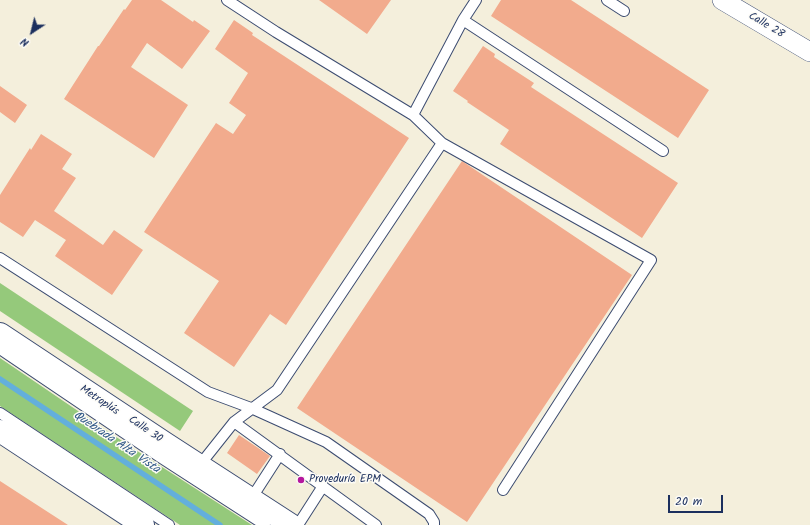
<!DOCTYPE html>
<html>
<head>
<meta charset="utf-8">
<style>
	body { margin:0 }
	#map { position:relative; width:810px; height:525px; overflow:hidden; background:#f4efdc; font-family:Kalam,sans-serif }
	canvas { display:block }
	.north { position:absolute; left:12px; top:12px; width:40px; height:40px; -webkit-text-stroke:3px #fdfcf7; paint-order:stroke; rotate:215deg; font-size:11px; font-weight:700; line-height:16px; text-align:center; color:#1b2f5e }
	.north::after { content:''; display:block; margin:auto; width:14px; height:18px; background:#1b2f5e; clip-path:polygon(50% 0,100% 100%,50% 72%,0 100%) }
	.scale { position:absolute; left:668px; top:495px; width:55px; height:18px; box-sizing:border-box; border:2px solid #1b2f5e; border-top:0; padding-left:5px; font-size:12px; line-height:14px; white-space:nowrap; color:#1b2f5e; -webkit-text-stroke:3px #fdfcf7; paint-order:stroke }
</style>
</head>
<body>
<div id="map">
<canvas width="810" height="525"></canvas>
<div class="north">N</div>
<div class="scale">20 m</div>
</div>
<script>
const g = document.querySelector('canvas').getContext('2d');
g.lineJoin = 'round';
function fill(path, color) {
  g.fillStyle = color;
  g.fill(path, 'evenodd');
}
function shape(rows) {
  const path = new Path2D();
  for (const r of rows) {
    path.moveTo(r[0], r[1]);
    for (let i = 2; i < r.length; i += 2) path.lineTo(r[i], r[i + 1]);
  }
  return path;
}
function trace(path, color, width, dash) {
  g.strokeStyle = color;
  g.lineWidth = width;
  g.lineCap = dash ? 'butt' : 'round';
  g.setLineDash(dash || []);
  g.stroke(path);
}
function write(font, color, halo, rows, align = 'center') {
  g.font = font + ' Kalam,sans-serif';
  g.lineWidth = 3;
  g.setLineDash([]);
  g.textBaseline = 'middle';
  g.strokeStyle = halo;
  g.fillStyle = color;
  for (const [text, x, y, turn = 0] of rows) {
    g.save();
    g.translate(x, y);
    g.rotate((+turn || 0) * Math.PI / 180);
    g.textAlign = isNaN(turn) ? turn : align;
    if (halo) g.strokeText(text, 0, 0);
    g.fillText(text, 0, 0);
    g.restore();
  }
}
fill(shape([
	[0,283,193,411,180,431,0,311],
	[0,358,131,447,252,525,180,525,0,406]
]), '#95c97b');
trace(shape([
	[0,379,220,525]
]), '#63afdc', 5.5);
fill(shape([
	[132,0,161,0,193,22,194,20,210,31,182,69,147,43,131,67,188,105,154,158,64,99,98,46,99,46,124,9,125,10],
	[319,0,391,0,367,34],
	[501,0,571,0,709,90,678,138,491,16],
	[234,20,253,33,252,35,409,138,286,325,270,314,234,367,184,333,219,281,144,232,216,123,233,134,246,115,229,103,248,73,215,49],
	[483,46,495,54,494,57,534,83,531,87,678,183,642,238,500,144,509,130,467,102,468,101,453,91],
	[0,86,27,105,15,123,0,112],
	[41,134,72,154,62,169,76,178,54,211,103,245,114,230,143,250,112,295,55,256,66,240,35,220,23,237,0,222,0,195,30,148,31,150],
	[462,161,632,275,467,522,297,408],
	[239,435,270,456,257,474,227,453],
	[0,481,68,525,0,525]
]), '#f2ab8d');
const service = shape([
	[227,0,276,32,413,115],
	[476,0,463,20,413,115,442,143,651,260,503,490],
	[607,0,624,11],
	[463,20,663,151],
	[0,258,208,392,251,408,326,442,429,514,434,522,434,525],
	[0,349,160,457,265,525],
	[0,413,169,525],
	[234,422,376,525],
	[199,466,234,422,277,390,442,143],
	[251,499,280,454],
	[298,525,323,486]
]);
const minor = shape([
	[722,0,810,52]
]);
const secondary = shape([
	[0,334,166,444,291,525],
	[0,431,143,525]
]);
trace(service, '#3c4c71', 12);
trace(minor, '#3c4c71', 20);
trace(secondary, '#3c4c71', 24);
trace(service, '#fff', 10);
trace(minor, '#fff', 19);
trace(secondary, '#fff', 22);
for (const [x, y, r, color] of [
	[301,480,4,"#b5179e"]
]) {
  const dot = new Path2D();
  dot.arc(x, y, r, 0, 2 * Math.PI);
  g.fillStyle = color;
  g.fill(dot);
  trace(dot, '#fdfcf7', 1.5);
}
write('11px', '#1b2f5e', '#fdfcf7', [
	["Calle 28",766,26,31],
	["Metroplús",99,401,34],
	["Calle 30",145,430,34]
]);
write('11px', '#1b2f5e', '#fdfcf7', [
	["Proveduría EPM",309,480]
], 'left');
write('italic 12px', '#345c8a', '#fdfcf7', [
	["Quebrada Alta Vista",116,443,34]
]);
</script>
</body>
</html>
